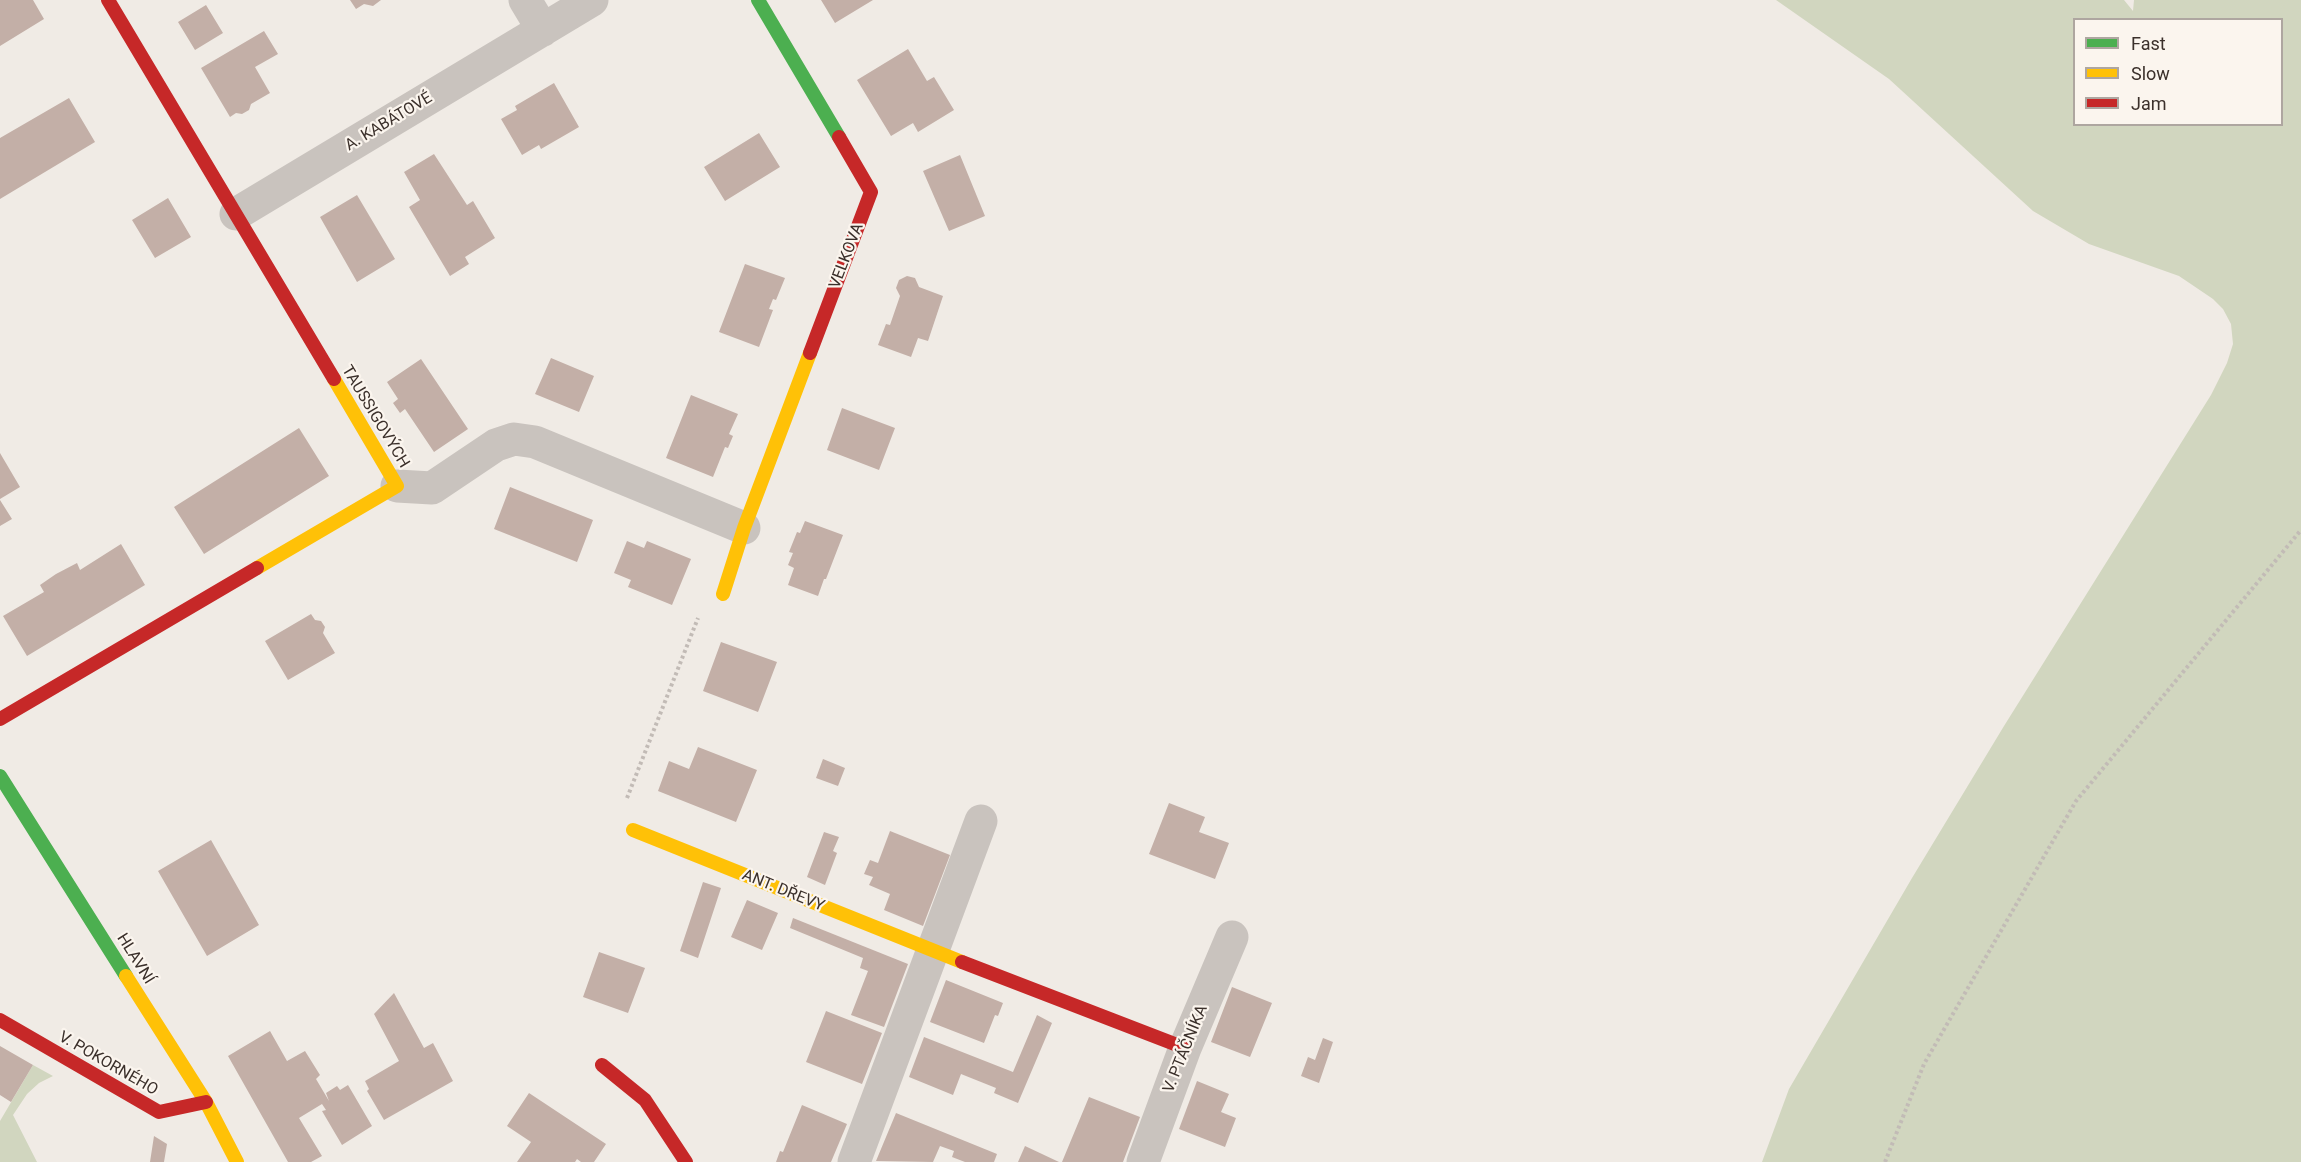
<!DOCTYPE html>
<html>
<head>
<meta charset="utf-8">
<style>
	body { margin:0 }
	#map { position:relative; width:2301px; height:1162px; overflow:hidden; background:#f0ebe5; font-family:Roboto,sans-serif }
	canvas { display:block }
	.legend { position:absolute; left:2073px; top:18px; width:210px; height:108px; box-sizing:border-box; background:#fbf5ee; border:2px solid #aea6a0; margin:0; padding:8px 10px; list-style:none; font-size:18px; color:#3b302b }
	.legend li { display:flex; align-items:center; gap:12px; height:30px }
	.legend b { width:30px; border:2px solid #aea6a0 }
</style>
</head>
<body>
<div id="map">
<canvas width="2301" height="1162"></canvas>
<ul class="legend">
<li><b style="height:8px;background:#4caf50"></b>Fast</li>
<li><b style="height:8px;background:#ffc107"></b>Slow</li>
<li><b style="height:8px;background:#c62828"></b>Jam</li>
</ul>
</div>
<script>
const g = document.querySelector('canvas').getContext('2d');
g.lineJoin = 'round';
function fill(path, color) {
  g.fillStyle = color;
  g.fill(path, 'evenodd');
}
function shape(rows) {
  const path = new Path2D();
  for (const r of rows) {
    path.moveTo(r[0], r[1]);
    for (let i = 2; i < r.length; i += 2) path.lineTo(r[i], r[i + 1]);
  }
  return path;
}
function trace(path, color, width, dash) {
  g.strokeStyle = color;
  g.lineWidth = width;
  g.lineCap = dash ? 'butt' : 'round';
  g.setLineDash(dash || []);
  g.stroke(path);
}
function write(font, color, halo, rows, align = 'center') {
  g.font = font + ' Roboto,sans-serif';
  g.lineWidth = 4.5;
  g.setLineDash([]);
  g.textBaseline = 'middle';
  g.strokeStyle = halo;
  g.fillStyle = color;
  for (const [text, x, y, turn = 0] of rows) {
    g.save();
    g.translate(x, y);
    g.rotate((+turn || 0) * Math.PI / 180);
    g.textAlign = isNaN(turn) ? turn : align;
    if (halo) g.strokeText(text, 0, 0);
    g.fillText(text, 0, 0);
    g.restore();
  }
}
fill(shape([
	[1776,0,2124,0,2133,11,2134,0,2301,0,2301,1162,1762,1162,1789,1089,1912,878,2004,726,2211,395,2227,363,2233,344,2231,324,2223,309,2213,299,2179,276,2089,244,2033,211,1889,79],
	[2074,20,2282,20,2282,124,2074,124],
	[33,1065,53,1076,39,1083,27,1094,13,1115,37,1162,0,1162,0,1121]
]), '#d1d6bf');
fill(shape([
	[0,0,33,0,44,19,0,46],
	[350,0,381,0,373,6,364,4,356,9],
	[821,0,873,0,835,23],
	[206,5,223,33,195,50,178,22],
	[264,31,278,54,255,67,270,93,251,104,249,110,242,114,236,113,230,117,201,68],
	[908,49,927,81,934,77,954,110,918,132,913,123,891,136,857,80],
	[554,83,579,127,541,149,539,145,522,155,501,119,517,110,515,106],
	[69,98,95,142,0,199,0,138],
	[759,133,780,167,725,201,704,167],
	[434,154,467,205,473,201,495,238,465,257,469,264,450,276,409,207,420,200,404,172],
	[960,155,985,216,949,231,923,171],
	[357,195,395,259,357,282,320,217],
	[168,198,191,237,155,258,132,220],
	[745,264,785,278,776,300,773,299,769,309,773,310,759,347,719,332],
	[907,276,915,278,919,287,943,296,928,341,918,338,911,357,878,345,886,324,890,325,900,296,896,288,899,280],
	[551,358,594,376,579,412,535,394],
	[421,359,468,429,434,452,405,409,400,413,393,403,398,399,387,382],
	[691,395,738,414,729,434,733,436,728,448,725,447,713,477,666,458],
	[842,408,895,428,879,470,827,450],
	[299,428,329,476,204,554,174,507],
	[0,453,20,487,0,499],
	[510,487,593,520,577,562,494,529],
	[0,500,12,519,0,526],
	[805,521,843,535,826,579,824,579,818,596,788,585,794,568,788,565,793,553,789,552,797,532,800,533],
	[627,541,644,548,647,541,691,559,672,605,628,587,631,580,614,573],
	[121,544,145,585,27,656,3,616,44,592,40,585,56,574,77,563,80,570],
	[311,614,315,620,321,621,325,627,323,633,335,653,288,680,265,641],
	[721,642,777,662,758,712,703,691],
	[698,747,757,770,736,822,658,791,669,761,689,769],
	[823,759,845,768,838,786,816,778],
	[1169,803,1205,817,1199,832,1229,843,1215,879,1149,854],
	[890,831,950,855,923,926,884,910,890,894,869,885,873,877,864,874,870,860,878,863],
	[824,832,839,837,833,851,837,853,825,885,807,877],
	[211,840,259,925,207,956,158,871],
	[703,882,721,888,698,958,680,951],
	[747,900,778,913,762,950,731,937],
	[793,918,908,964,884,1027,851,1015,868,971,860,968,863,958,790,928],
	[599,952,645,968,628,1013,583,997],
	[946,980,1003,1003,998,1016,995,1015,984,1043,930,1022],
	[1232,987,1272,1003,1250,1057,1211,1042],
	[394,993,424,1048,433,1043,453,1081,384,1120,367,1091,369,1089,365,1081,399,1061,374,1014],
	[826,1011,882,1033,862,1084,806,1062],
	[1037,1015,1052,1023,1018,1103,994,1093,996,1088,961,1074,953,1095,909,1077,924,1037,1013,1072],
	[270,1031,287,1061,305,1051,320,1075,316,1079,329,1101,326,1093,337,1086,340,1090,348,1085,372,1126,342,1145,322,1111,326,1110,322,1104,299,1118,322,1156,311,1162,288,1162,228,1056],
	[1323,1038,1333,1042,1319,1083,1301,1076,1308,1057,1315,1060],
	[0,1046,33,1065,11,1102,0,1095],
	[1197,1081,1229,1094,1221,1112,1236,1118,1225,1147,1179,1129],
	[529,1093,606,1144,594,1162,581,1162,577,1159,575,1162,517,1162,531,1142,507,1126],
	[1089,1097,1140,1117,1123,1162,1062,1162],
	[802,1105,847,1124,831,1162,776,1162,780,1151,783,1152],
	[896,1113,997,1154,994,1162,965,1162,952,1157,954,1151,940,1146,933,1162,876,1161],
	[154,1136,167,1144,164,1162,150,1162],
	[1025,1146,1059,1162,1018,1162]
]), '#c3afa7');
trace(shape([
	[627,798,698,618],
	[1885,1162,1924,1064,2076,801,2301,530]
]), '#c2bbb6', 4, [3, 3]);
trace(shape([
	[525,0,543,30],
	[236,214,592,0],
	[397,486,432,488,496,445,514,439,535,442,744,528],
	[854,1162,981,821],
	[1143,1162,1185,1048,1232,937]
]), '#c9c3be', 33);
trace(shape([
	[758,0,839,137],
	[0,776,126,976]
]), '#4caf50', 14);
trace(shape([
	[257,568,397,486,334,379],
	[723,594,744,528,810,353],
	[633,830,962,962],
	[126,976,206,1102,237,1162]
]), '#ffc107', 14);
trace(shape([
	[108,0,334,379],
	[810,353,871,192,839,137],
	[0,719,257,568],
	[962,962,1185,1048],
	[0,1020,159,1112,206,1102],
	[602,1065,645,1100,686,1162]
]), '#c62828', 14);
write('16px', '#3b302b', '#fbf5ee', [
	["A. KABÁTOVÉ",389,122,-31],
	["VELKOVA",847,256,-69],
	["TAUSSIGOVÝCH",375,417,59],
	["ANT. DŘEVY",783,891,22],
	["HLAVNÍ",135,959,58],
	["V. PTÁČNÍKA",1186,1049,-68],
	["V. POKORNÉHO",108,1064,30]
]);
</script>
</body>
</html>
